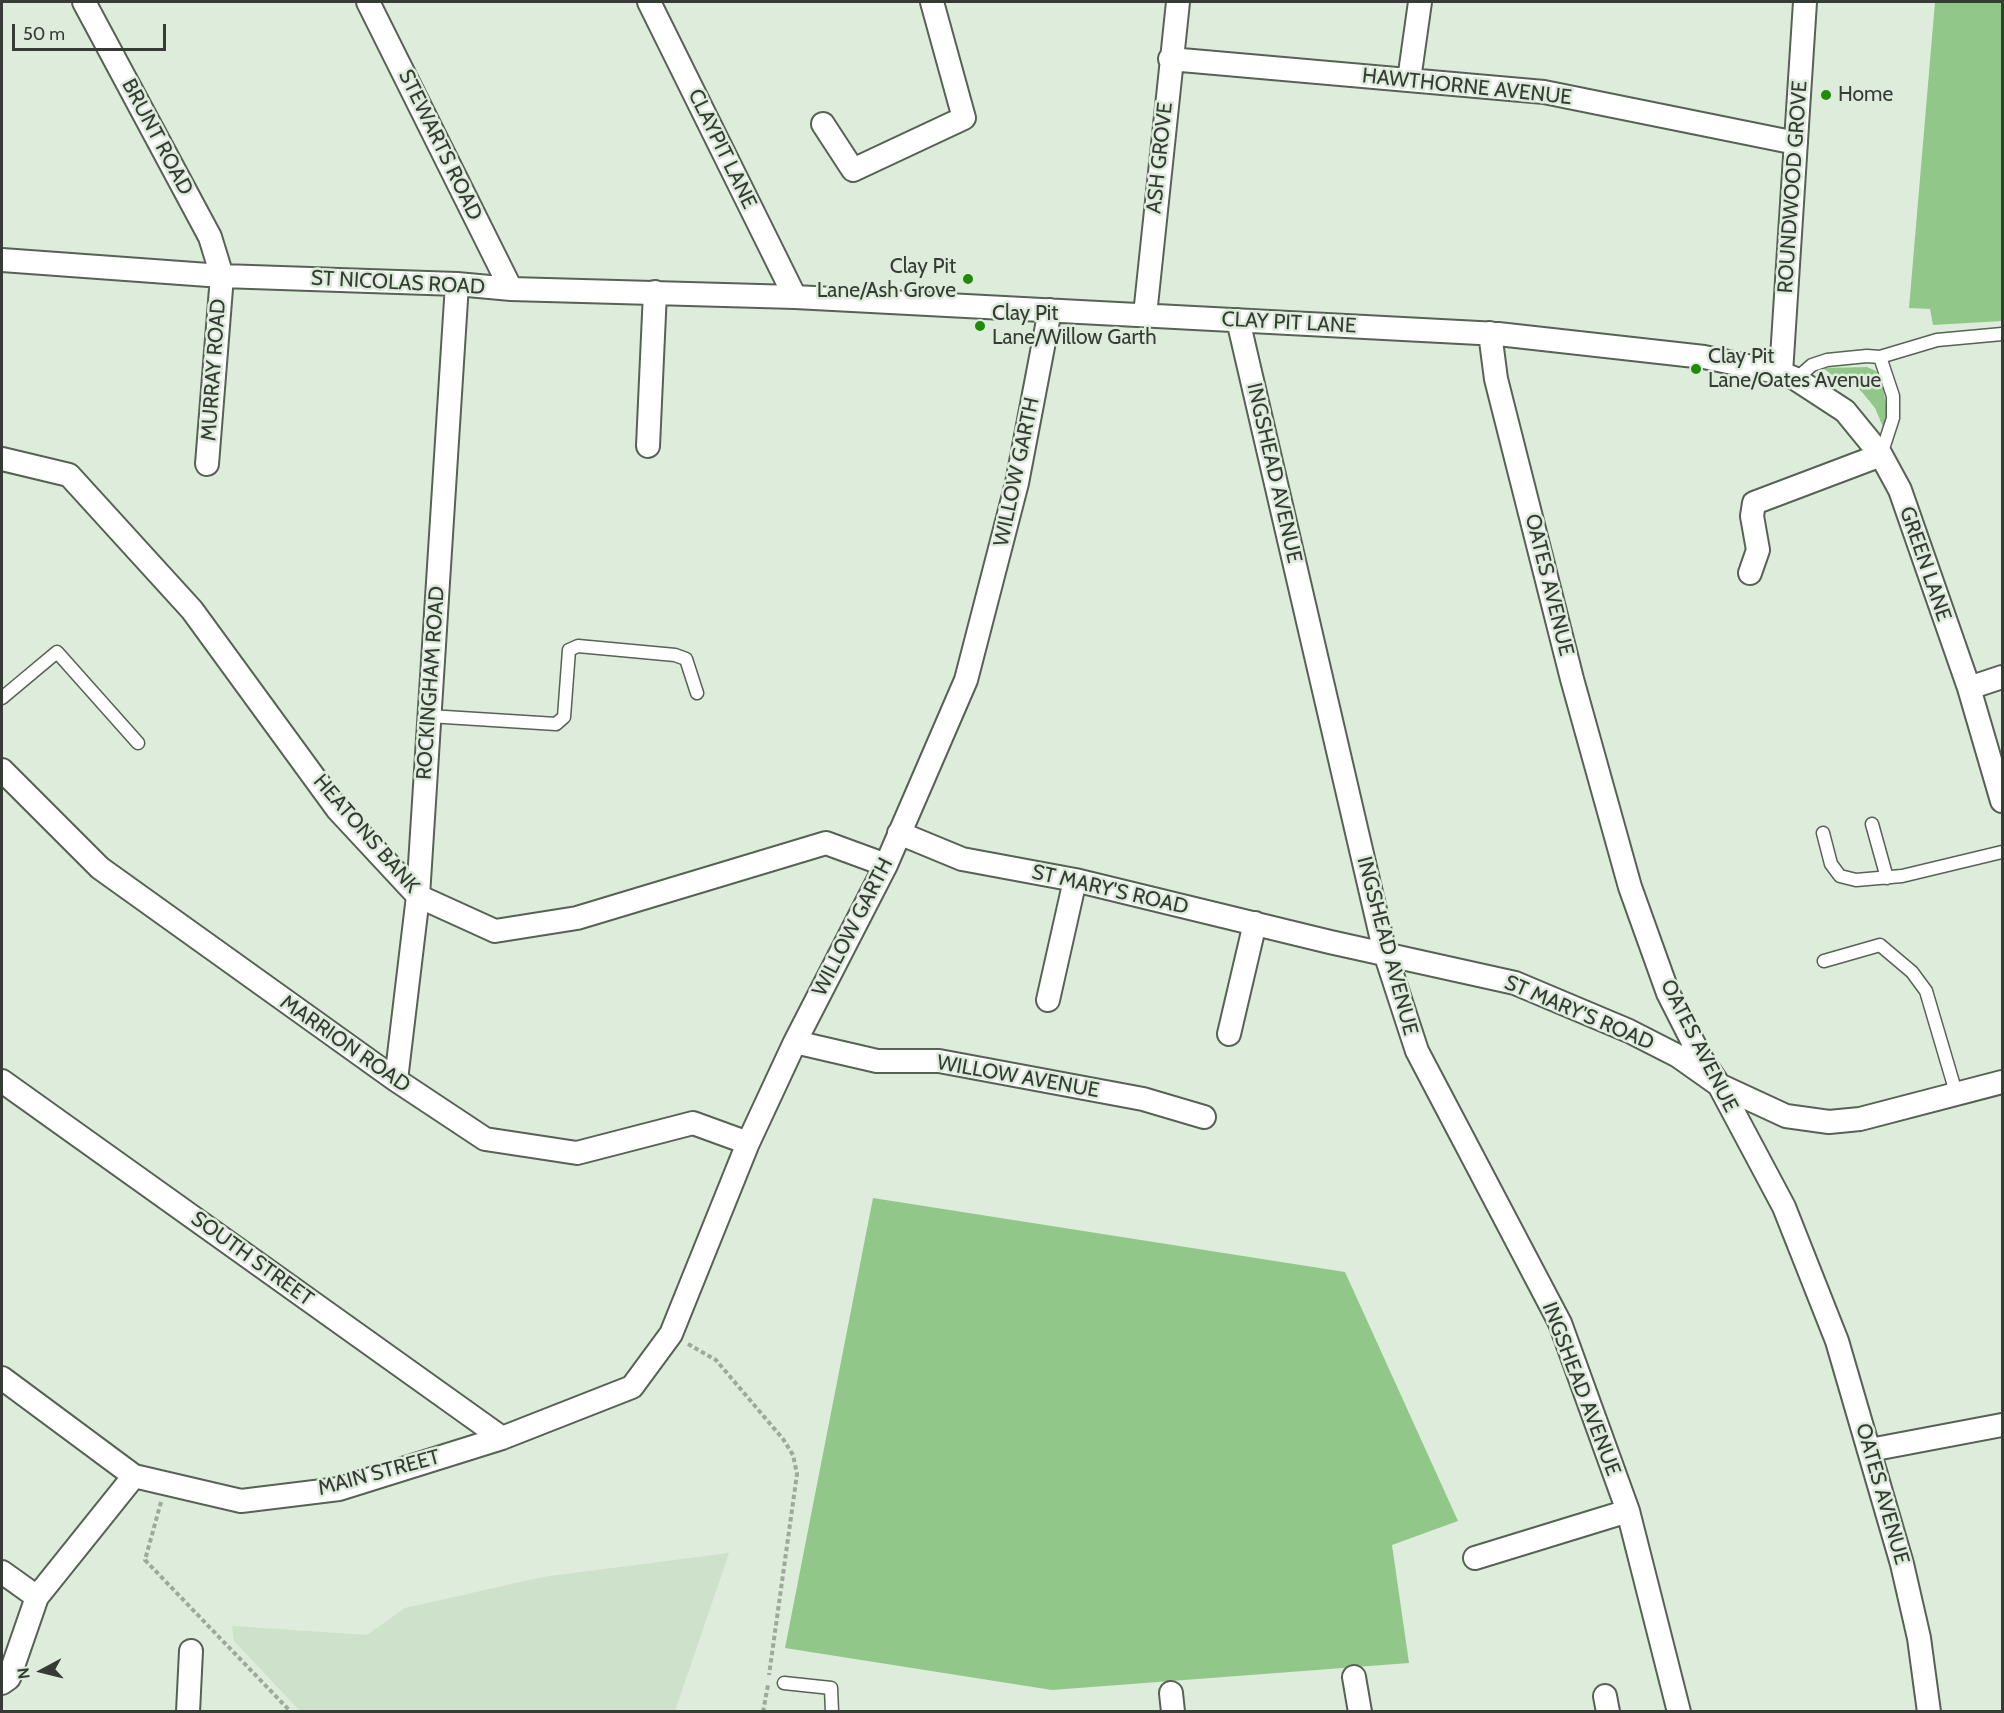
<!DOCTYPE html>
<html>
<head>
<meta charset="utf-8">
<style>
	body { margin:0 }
	#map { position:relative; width:2004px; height:1713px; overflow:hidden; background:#ddecdb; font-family:Cabin,sans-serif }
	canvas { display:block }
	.frame { position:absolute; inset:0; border:3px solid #363c35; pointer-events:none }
	.north { position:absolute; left:12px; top:1641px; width:60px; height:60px; -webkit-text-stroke:4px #ddecdb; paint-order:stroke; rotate:263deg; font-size:16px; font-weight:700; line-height:24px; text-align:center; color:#363c35 }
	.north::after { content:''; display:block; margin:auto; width:21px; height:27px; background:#363c35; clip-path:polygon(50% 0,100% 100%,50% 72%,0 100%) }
	.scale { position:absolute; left:12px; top:24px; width:154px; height:27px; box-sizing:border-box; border:3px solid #363c35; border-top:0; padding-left:8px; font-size:18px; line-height:21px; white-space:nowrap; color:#363c35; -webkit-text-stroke:4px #ddecdb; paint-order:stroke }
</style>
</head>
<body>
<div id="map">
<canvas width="2004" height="1713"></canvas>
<div class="frame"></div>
<div class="north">N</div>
<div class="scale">50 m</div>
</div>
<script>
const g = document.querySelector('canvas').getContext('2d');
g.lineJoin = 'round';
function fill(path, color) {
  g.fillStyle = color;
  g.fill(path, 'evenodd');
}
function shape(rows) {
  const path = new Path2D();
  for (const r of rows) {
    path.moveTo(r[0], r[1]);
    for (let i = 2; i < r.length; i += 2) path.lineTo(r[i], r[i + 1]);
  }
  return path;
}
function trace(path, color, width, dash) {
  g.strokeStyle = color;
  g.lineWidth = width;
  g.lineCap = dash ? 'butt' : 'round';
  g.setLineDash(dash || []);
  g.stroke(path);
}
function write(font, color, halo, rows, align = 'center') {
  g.font = font + ' Cabin,sans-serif';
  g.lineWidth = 5;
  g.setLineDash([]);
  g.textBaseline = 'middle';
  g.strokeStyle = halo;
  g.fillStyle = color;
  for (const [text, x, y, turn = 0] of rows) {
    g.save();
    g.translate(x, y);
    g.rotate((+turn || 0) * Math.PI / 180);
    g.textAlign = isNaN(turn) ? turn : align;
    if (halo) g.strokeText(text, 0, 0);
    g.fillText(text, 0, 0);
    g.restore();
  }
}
fill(shape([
	[729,1553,675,1711,300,1711,234,1641,232,1626,367,1635,405,1608,543,1577]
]), '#cee1ca');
fill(shape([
	[1935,2,2002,2,2002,321,1933,325,1930,309,1909,308],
	[1867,367,1876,371,1881,378,1889,420,1884,429,1875,408,1862,392,1848,380,1832,375,1823,368],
	[873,1198,1345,1272,1458,1521,1392,1545,1409,1663,1052,1690,785,1648]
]), '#91c789');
const service = shape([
	[1796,379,1812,365,1827,360,1867,356,1880,357],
	[1881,455,1893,418,1893,396,1880,357,1937,340,2002,334],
	[2,698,57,652,138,743],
	[429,716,556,724,564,717,569,650,578,646,675,655,686,659,697,693],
	[1872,824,1887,878],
	[1823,833,1831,864,1840,876,1856,880,1902,876,2002,852],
	[1824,961,1880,945,1912,972,1926,991,1957,1096],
	[784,1683,831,1688,832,1712]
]);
const minor = shape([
	[84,2,210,237,222,276,207,464],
	[368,2,511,289],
	[649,2,795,297],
	[1170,59,1544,92,1796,143],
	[1409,80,1420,2],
	[823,124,853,170,964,118,932,2],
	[2,260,222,276,457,284,511,289,795,297,1498,334,1704,357,1781,373,1796,379,1845,411,1881,455,1900,490,1969,688,2002,801],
	[1145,315,1178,2],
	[1238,320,1385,953,1417,1051,1560,1323,1628,1511,1679,1712],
	[1490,333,1496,379,1572,679,1630,887,1668,993,1701,1058,1719,1085,1784,1207,1837,1341,1902,1564,1919,1638,1929,1712],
	[1781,373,1805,2],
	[648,446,655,292],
	[2,459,69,475,192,610,338,810,418,896,495,931,577,918,826,843,886,865],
	[1750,573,1758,550,1752,516,1754,503,1881,455],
	[1969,688,2002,677],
	[2,770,100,868,396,1080,485,1139,577,1153,693,1123,748,1143],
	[899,833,962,859,1075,880,1330,942,1515,983,1629,1031,1678,1056,1719,1085,1786,1116,1829,1122,1860,1119,2002,1082],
	[1048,1000,1075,880],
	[1229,1034,1255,923],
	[795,1042,877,1061,939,1061,1143,1099,1204,1117],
	[396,1080,418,896,457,284],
	[2,1081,502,1438],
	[2,1378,134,1476,241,1501,339,1489,502,1438,632,1387,671,1334,748,1143,795,1042,886,865,966,680,1017,483,1050,310],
	[1870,1450,2002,1425],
	[1475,1558,1628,1511],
	[2,1572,37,1597],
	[1354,1677,1360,1712],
	[2,1683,9,1678,37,1597,134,1476],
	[1171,1693,1173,1712],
	[1605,1696,1608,1712],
	[188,1712,191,1651]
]);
trace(service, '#566254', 15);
trace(minor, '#566254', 26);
trace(shape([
	[688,1344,716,1360,783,1439,793,1455,797,1474,769,1675],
	[161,1502,145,1560,291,1712],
	[763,1712,768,1685]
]), '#9ea99c', 4, [4.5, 3]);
trace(service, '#fff', 12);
trace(minor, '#fff', 22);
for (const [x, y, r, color] of [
	[1826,95,6,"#208b07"],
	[968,279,6,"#208b07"],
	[980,326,6,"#208b07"],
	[1696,369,6,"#208b07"]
]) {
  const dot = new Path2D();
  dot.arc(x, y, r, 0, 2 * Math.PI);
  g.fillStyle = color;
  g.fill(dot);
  trace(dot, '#ddecdb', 2);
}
write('21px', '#363c35', '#ddecdb', [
	["HAWTHORNE AVENUE",1467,87,6],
	["BRUNT ROAD",157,137,62],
	["STEWARTS ROAD",440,145,64],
	["CLAYPIT LANE",722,149,64],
	["ASH GROVE",1160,158,-84],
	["ROUNDWOOD GROVE",1793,187,-86],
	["ST NICOLAS ROAD",398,283,3],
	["CLAY PIT LANE",1289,323,3],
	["MURRAY ROAD",214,370,-86],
	["WILLOW GARTH",1017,472,-78],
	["INGSHEAD AVENUE",1274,473,77],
	["GREEN LANE",1925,564,71],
	["OATES AVENUE",1549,585,76],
	["ROCKINGHAM ROAD",431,683,-86],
	["HEATONS BANK",366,834,49],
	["ST MARY'S ROAD",1110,890,13],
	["WILLOW GARTH",853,927,-63],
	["INGSHEAD AVENUE",1387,946,75],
	["ST MARY'S ROAD",1579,1013,23],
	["MARRION ROAD",345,1044,35],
	["OATES AVENUE",1699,1046,63],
	["WILLOW AVENUE",1018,1077,10],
	["SOUTH STREET",252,1259,36],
	["INGSHEAD AVENUE",1581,1389,69],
	["MAIN STREET",379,1473,-15],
	["OATES AVENUE",1882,1494,74]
]);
write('21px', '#363c35', '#ddecdb', [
	["Home",1838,95],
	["Clay Pit",956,267,"right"],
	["Lane/Ash Grove",956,291,"right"],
	["Clay Pit",992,314],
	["Lane/Willow Garth",992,338],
	["Clay Pit",1708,357],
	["Lane/Oates Avenue",1708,381]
], 'left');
</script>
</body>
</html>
